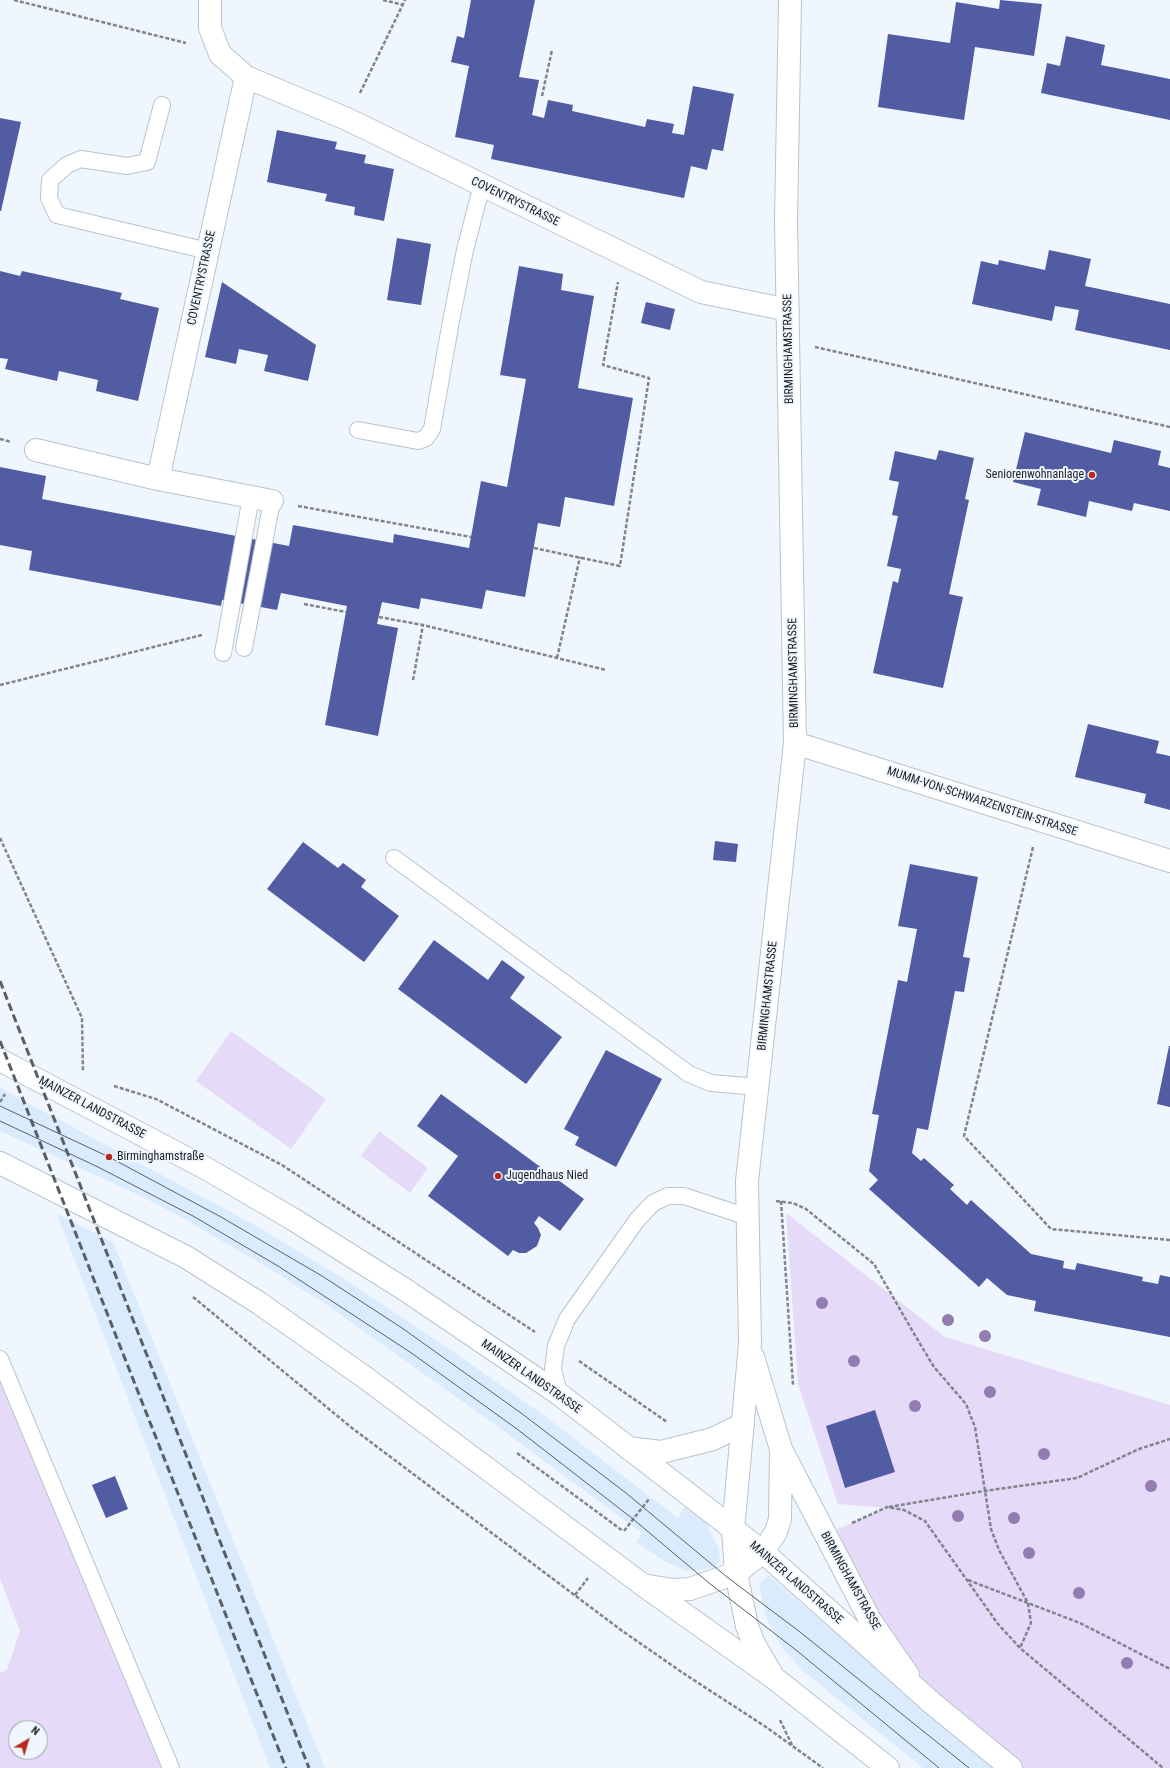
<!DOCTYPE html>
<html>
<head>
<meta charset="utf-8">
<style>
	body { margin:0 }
	#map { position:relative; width:1170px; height:1768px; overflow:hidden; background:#eff6fd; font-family:"Roboto Condensed",sans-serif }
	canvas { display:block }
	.north { position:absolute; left:8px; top:1720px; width:40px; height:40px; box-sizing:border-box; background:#eff6fd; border:1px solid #9aa0a6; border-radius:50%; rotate:38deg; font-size:11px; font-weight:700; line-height:16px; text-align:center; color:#1a1f23 }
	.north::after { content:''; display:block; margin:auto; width:14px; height:18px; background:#b82a1e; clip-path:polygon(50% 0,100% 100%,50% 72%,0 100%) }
</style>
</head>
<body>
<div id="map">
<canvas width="1170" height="1768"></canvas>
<div class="north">N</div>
</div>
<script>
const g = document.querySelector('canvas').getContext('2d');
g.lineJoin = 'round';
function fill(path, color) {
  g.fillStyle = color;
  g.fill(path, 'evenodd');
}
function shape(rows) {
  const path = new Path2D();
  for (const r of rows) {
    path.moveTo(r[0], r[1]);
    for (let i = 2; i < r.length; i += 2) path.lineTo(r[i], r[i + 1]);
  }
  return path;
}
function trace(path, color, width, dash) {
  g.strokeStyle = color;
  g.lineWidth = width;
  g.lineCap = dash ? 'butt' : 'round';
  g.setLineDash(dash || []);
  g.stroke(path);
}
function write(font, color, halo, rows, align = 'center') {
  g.font = font + ' "Roboto Condensed",sans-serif';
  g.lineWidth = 4;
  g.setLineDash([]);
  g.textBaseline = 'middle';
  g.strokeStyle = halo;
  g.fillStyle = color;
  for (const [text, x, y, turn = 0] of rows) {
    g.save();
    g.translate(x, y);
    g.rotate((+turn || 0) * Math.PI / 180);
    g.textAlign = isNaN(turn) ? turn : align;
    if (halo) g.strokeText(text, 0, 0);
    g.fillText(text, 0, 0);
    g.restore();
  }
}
fill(shape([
	[0,1088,251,1223,352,1284,458,1355,546,1417,678,1518,685,1507,707,1524,718,1547,720,1560,715,1568,688,1571,666,1562,636,1542,642,1533,497,1426,327,1305,270,1269,183,1218,141,1196,0,1131],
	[57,1214,113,1242,325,1768,270,1768],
	[768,1575,994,1768,923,1768,802,1670,781,1646,766,1617,760,1589,761,1582]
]), '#d9ebfd');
fill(shape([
	[231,1031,326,1099,291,1149,196,1081],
	[379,1131,428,1168,410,1193,361,1156],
	[786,1213,945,1337,1170,1405,1170,1768,1011,1768,932,1703,824,1535,886,1508,838,1504,798,1384],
	[0,1359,171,1768,0,1768,0,1673,7,1670,20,1631,0,1579],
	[16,1728,40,1728,40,1752,16,1752]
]), '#e6daf9');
fill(shape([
	[471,0,535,0,519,77,539,80,532,115,544,118,548,100,573,105,572,111,645,127,647,119,674,124,672,133,684,135,693,86,734,94,723,151,712,149,707,170,691,166,684,198,491,159,494,145,455,137,469,66,451,62,457,36,464,38],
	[1000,0,1042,4,1034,56,975,47,964,120,878,107,888,34,950,43,956,2,999,9],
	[1066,36,1105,45,1101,65,1170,79,1170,120,1041,93,1047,63,1060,66],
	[0,118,21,122,1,211,0,211],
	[277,130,337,142,335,149,366,155,364,163,394,169,384,221,354,215,355,207,325,201,327,194,267,182],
	[397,238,431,244,421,305,387,300],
	[1049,250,1091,259,1085,286,1170,304,1170,350,1075,330,1079,310,1055,306,1052,321,972,304,981,261,998,265,999,260,1045,270],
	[519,266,563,274,561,290,594,296,578,388,633,398,614,506,565,497,560,527,538,523,525,597,486,590,482,609,421,598,419,609,382,602,377,624,398,628,378,736,325,725,347,606,281,593,277,610,222,600,221,606,29,570,32,551,0,545,0,467,46,476,42,499,289,546,293,525,393,543,394,534,469,548,481,481,507,487,526,379,500,375],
	[0,271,20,276,22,271,122,293,120,299,159,308,138,401,96,391,98,380,59,371,57,381,5,369,8,359,0,358],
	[222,282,316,345,308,381,264,371,268,355,239,349,236,364,205,357],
	[646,302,675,309,670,330,641,323],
	[1025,432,1111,453,1114,440,1161,451,1158,465,1170,468,1170,511,1134,503,1132,511,1089,501,1086,517,1037,505,1041,489,1013,482],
	[939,450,974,458,965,499,969,500,949,594,963,597,943,688,873,673,893,581,898,583,901,569,887,566,898,516,892,515,899,482,889,480,895,451,936,460],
	[1088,724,1159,741,1156,753,1170,756,1170,810,1144,803,1146,794,1075,777],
	[715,841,738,844,736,862,713,860],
	[303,842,338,868,343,863,366,880,361,887,399,916,364,962,267,889],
	[910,864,978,877,963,957,970,958,964,992,955,991,928,1130,917,1128,912,1153,921,1161,924,1158,954,1185,950,1189,967,1205,971,1200,1031,1254,1064,1261,1063,1268,1075,1270,1077,1263,1143,1277,1142,1281,1158,1284,1160,1275,1170,1277,1170,1337,1034,1311,1036,1301,1007,1295,987,1278,979,1287,869,1189,878,1180,869,1171,879,1115,872,1114,898,980,907,982,917,929,898,926],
	[434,940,488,980,502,960,525,977,510,998,562,1037,526,1084,398,989],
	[1169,1046,1170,1046,1170,1107,1157,1104],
	[606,1050,662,1079,616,1167,575,1145,579,1137,564,1129],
	[441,1094,584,1199,560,1231,539,1216,534,1223,538,1228,541,1235,537,1246,526,1253,519,1253,513,1250,508,1256,428,1196,458,1156,417,1126],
	[875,1410,895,1472,845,1488,826,1426],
	[115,1476,128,1509,106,1518,92,1485]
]), '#515ca3');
const service = shape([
	[162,105,147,162,127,166,81,159,67,165,50,180,49,198,57,215,208,251],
	[358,430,418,441,426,438,432,429,451,321,465,250,482,185],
	[244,648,272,501],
	[223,653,251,497],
	[394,858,689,1074,711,1083,758,1087],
	[0,1359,171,1768],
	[559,1394,553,1369,556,1346,567,1319,637,1220,653,1203,668,1196,684,1196,748,1217]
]);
const minor = shape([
	[210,0,210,28,220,54,246,77,347,119,701,292,788,310],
	[36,450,158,479,272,501],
	[158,479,246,77],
	[795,743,1170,861],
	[753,1357,781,1449,870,1620,908,1675],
	[628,1448,661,1452,713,1439,743,1424],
	[643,1585,672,1590,690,1589,736,1573,763,1552,776,1532,780,1519,781,1452],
	[774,1678,754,1644,747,1626,736,1573,733,1530,750,1344,747,1181,795,743,786,220,790,0]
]);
const secondary = shape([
	[0,1060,207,1169,291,1218,404,1289,559,1394,763,1552,932,1703,1011,1768],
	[0,1163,186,1257,259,1303,363,1376,643,1585,774,1678,888,1768]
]);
trace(service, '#b8c4cf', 18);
trace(minor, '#b8c4cf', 24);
trace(secondary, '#b8c4cf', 24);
trace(shape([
	[14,0,186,43],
	[383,0,404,5],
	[360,93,405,0],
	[542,96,552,50],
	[815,347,1170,427],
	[0,439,11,442],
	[298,506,471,537],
	[534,548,620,566,649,378,603,365,618,282],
	[304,604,346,612],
	[379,617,423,625,606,670],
	[557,658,580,557],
	[413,680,423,625],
	[0,685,202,635],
	[0,838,82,1018,83,1072],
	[1033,847,964,1136,1051,1229,1170,1240],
	[114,1086,156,1099,282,1165,535,1332],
	[0,1102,5,1094],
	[776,1201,793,1203,806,1209,874,1264,913,1332,934,1367,966,1404,975,1427,991,1529,999,1550,1028,1603,1031,1623,1020,1648],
	[781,1201,793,1385],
	[193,1297,352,1428,621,1630,683,1673,766,1727,823,1768],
	[579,1361,667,1422],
	[517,1453,623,1531],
	[889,1507,984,1491,1077,1478,1139,1449,1170,1439],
	[852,1523,887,1507,904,1510,925,1521,998,1624,1020,1648,1163,1768],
	[624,1531,649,1499],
	[968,1580,1080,1623,1170,1669],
	[575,1595,588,1578],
	[780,1720,792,1745]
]), '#7f858a', 2.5, [4, 2]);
trace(service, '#fff', 16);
trace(minor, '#fff', 22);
trace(secondary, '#fff', 22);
trace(shape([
	[0,1106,109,1157,221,1217,322,1276,402,1328,521,1413,626,1493,727,1577,800,1632,969,1768],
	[0,1121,98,1167,193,1216,278,1266,410,1352,517,1429,633,1519,709,1583,796,1650,939,1768]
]), '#5a5f64', 1);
trace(shape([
	[0,981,309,1768],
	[0,1041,286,1768]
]), '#5a5f64', 3, [8, 4]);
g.fillStyle = '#937cb0';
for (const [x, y] of [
	[822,1303],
	[948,1320],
	[985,1336],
	[854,1361],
	[990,1392],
	[915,1406],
	[1044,1454],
	[1151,1486],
	[958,1516],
	[1014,1518],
	[1029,1553],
	[1079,1593],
	[1127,1663]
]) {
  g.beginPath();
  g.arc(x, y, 6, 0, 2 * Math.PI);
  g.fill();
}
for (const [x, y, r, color] of [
	[1092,475,4,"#b82a1e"],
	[109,1157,4,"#b82a1e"],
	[498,1176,4,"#b82a1e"]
]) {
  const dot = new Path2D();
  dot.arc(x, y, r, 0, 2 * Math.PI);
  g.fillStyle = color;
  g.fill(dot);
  trace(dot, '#eff6fd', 1.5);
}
write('12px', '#1a1f23', '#eff6fd', [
	["COVENTRYSTRASSE",515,202,26],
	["COVENTRYSTRASSE",202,278,-78],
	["BIRMINGHAMSTRASSE",789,349,-91],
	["BIRMINGHAMSTRASSE",794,673,-91],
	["MUMM-VON-SCHWARZENSTEIN-STRASSE",982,802,18],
	["BIRMINGHAMSTRASSE",768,996,-84],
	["MAINZER LANDSTRASSE",92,1108,28],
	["MAINZER LANDSTRASSE",531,1377,35],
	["BIRMINGHAMSTRASSE",850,1581,61],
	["MAINZER LANDSTRASSE",796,1583,41]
]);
write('12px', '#1a1f23', '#eff6fd', [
	["Seniorenwohnanlage",1084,475,"right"],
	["Birminghamstraße",117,1157],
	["Jugendhaus Nied",506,1176]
], 'left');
</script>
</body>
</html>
